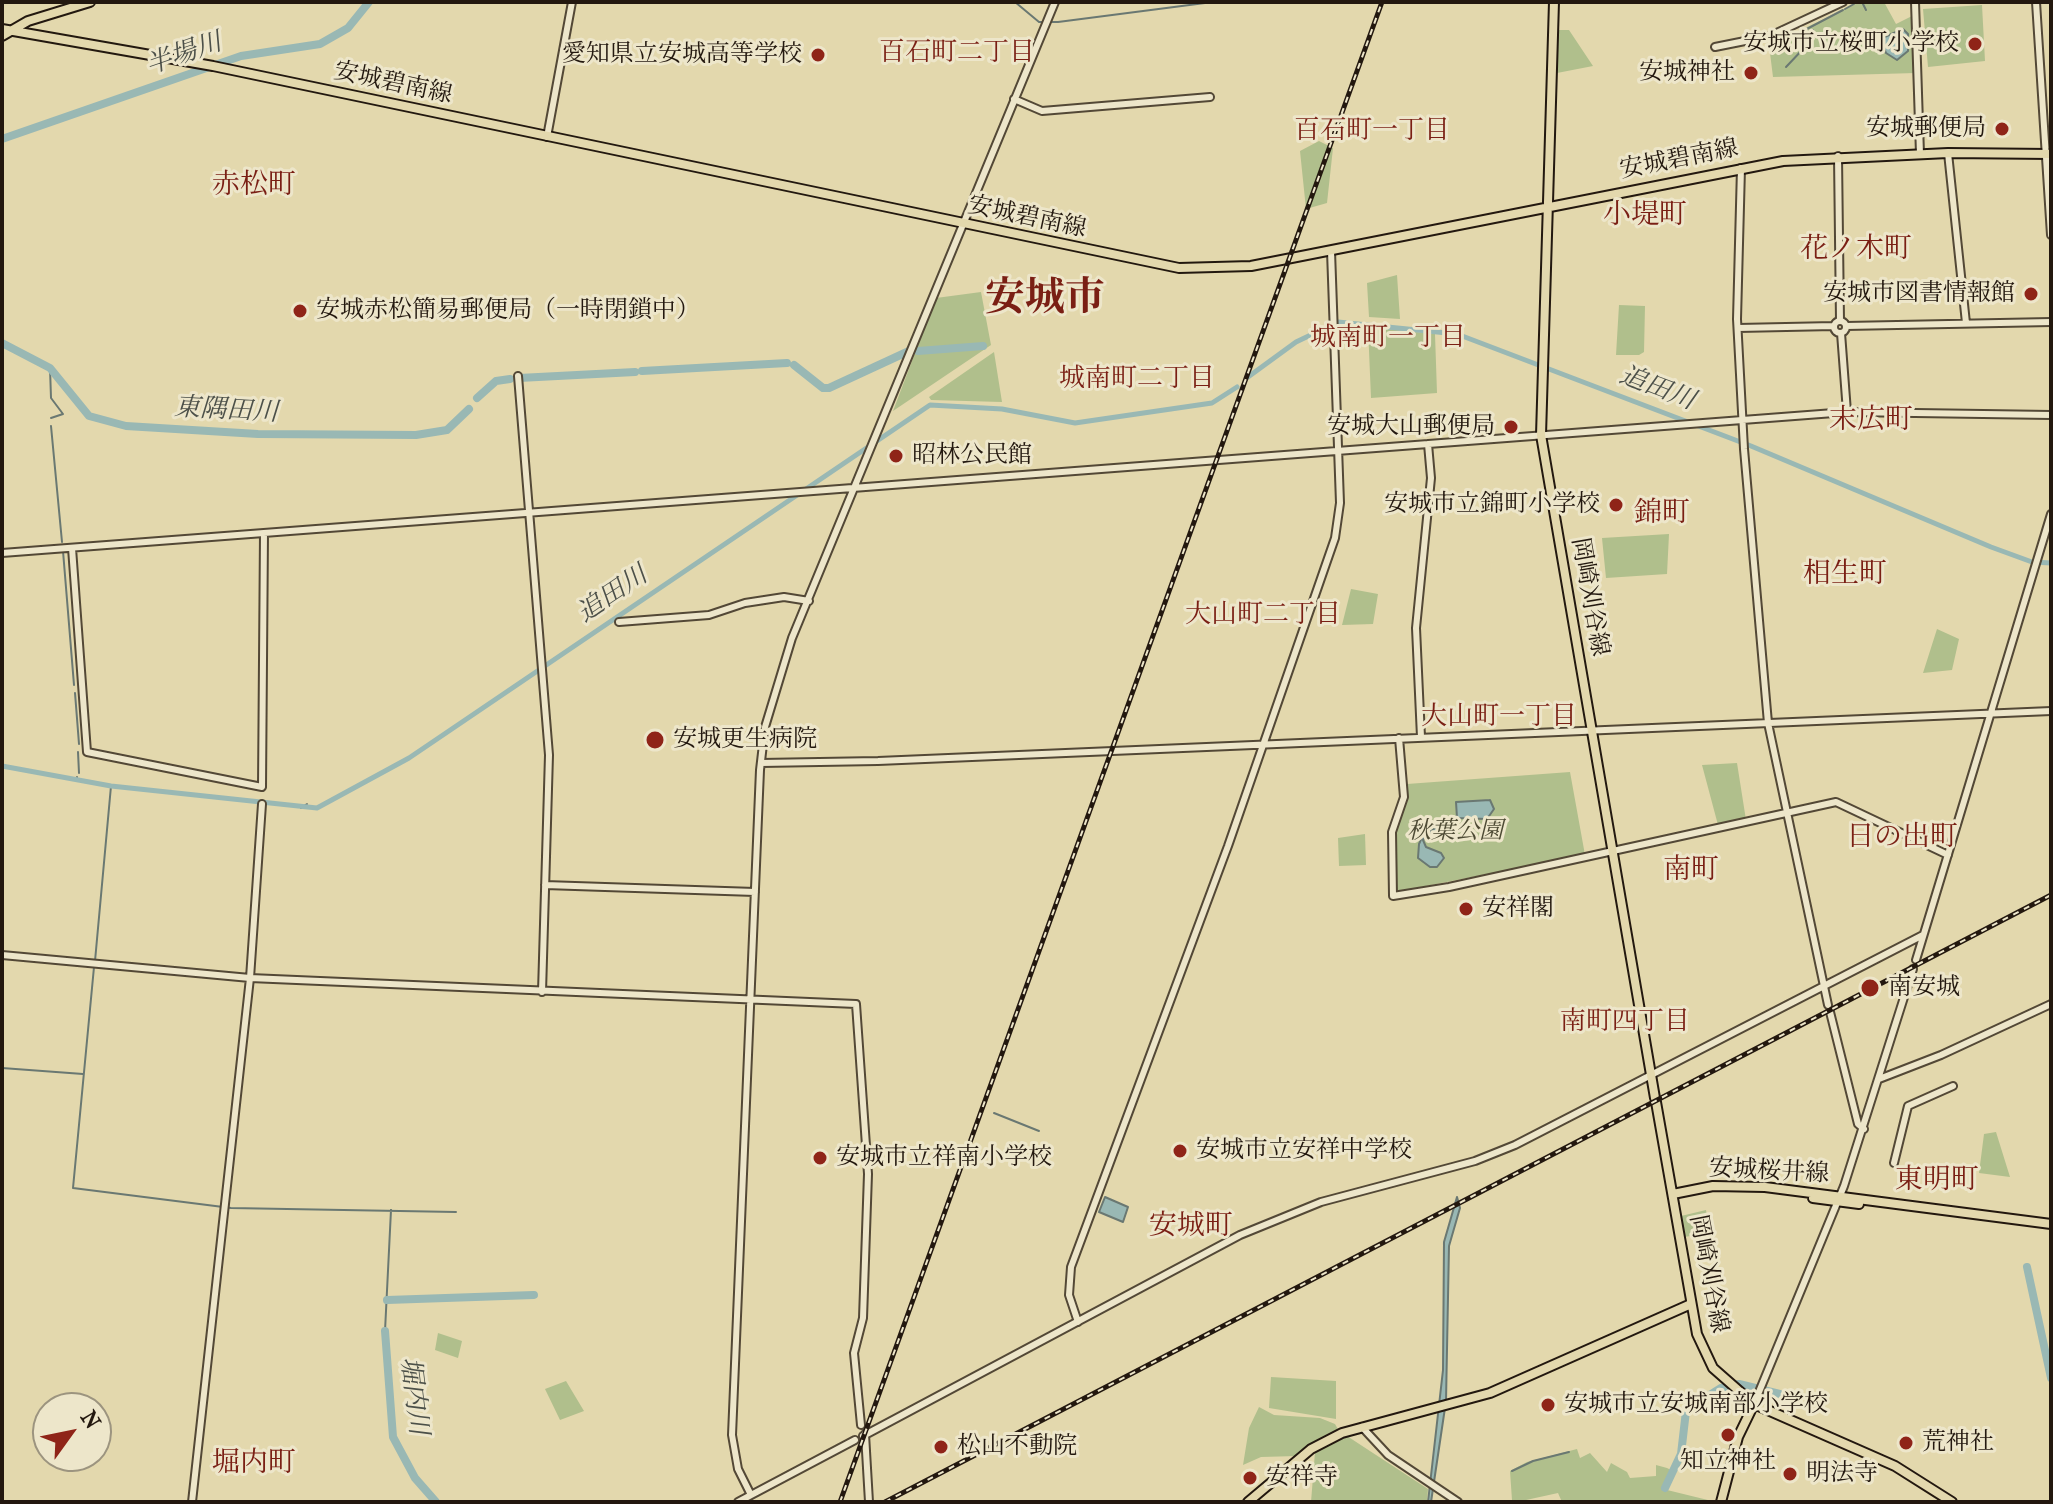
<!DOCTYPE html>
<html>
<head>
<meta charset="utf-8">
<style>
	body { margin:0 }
	#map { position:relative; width:2053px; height:1504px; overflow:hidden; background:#e3d8ad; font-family:"IM FELL French Canon",serif }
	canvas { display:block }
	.frame { position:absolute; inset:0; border:4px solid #23180f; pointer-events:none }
	.north { position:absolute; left:32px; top:1392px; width:80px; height:80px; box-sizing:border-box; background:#ede6ca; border:2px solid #9c947f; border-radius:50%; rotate:57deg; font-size:22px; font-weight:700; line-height:32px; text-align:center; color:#23180f }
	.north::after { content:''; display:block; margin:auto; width:28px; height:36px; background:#8f2418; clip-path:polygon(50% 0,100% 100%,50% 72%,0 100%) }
</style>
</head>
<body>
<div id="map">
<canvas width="2053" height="1504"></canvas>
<div class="frame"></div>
<div class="north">N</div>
</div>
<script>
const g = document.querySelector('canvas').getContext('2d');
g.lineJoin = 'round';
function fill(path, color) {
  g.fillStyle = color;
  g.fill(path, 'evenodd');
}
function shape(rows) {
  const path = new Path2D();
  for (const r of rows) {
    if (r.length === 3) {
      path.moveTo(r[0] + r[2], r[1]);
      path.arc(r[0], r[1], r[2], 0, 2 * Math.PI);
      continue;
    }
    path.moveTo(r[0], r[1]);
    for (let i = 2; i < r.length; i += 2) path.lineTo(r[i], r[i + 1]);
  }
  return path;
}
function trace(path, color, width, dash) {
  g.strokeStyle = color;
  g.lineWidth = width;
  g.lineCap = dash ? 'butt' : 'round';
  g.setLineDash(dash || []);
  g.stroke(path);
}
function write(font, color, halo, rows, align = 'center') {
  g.font = font + ' "IM FELL French Canon","Noto Serif JP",serif';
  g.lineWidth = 6;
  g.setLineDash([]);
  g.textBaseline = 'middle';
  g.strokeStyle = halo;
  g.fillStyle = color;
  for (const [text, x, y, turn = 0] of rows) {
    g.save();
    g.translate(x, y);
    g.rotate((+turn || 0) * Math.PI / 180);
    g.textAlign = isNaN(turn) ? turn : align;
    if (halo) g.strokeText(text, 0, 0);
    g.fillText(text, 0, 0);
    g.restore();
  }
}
fill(shape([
	[1860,2,1884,2,1896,24,1912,16,1916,73,1773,77,1769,45],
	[1982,5,1985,61,1928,67,1923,9],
	[1558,30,1569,30,1593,66,1557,73],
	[1319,141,1333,148,1327,203,1306,209,1300,151],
	[1397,275,1400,319,1369,317,1367,283],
	[981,292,991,345,893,411,936,298],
	[1619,305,1645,306,1644,352,1639,355,1616,355],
	[1368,327,1435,334,1437,393,1371,398],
	[994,352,1002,402,931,400,929,397],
	[1669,534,1667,574,1606,578,1602,538],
	[1351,589,1378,594,1373,624,1342,625],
	[1937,629,1959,639,1952,670,1923,673],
	[1737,763,1746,820,1718,825,1702,765],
	[1570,772,1585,855,1395,892,1394,832,1407,784],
	[1365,834,1366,865,1339,866,1338,838],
	[1996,1132,2010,1177,1979,1173,1984,1134],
	[1706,1210,1710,1233,1684,1237,1681,1216],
	[438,1333,462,1341,458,1358,435,1350],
	[1271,1377,1336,1381,1336,1419,1269,1408],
	[566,1381,584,1411,560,1420,545,1389],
	[1259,1407,1274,1415,1320,1418,1335,1424,1339,1431,1297,1456,1261,1457,1243,1465,1249,1428],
	[1347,1436,1428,1489,1427,1502,1311,1502,1315,1452],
	[1577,1449,1580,1458,1590,1453,1607,1472,1611,1463,1627,1472,1630,1478,1656,1476,1656,1465,1667,1468,1671,1470,1663,1489,1716,1502,1562,1502,1558,1493,1517,1502,1512,1500,1510,1471,1527,1462]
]), '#b0bf8c');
const water = shape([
	[1903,29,1908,34,1908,51,1897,60,1886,53,1880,39,1903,29],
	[1490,800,1494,809,1487,819,1457,818,1456,802,1490,800],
	[1439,826,1439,832,1429,834,1423,840,1426,847,1441,853,1444,858,1437,867,1430,867,1418,858,1419,844,1423,835,1439,826],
	[1105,1197,1128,1207,1123,1222,1099,1212,1105,1197],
	[1457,1197,1460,1208,1449,1246,1446,1401,1431,1502,1428,1502,1443,1370,1444,1242,1457,1197]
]);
fill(water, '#99b8b4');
trace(water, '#6a7872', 2);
trace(shape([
	[1015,2,1039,22,1058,22,1205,3],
	[1862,2,1866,10],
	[1845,9,1854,4],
	[1805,38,1813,30],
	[1782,42,1843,10],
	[1805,47,1806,41],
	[1786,67,1804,48],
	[50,368,51,398,63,414,51,418],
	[51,426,62,542],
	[63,551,74,685],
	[75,693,79,744],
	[78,752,79,773],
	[77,780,77,777],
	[301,808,307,804],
	[95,961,111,786],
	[94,967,73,1188,231,1208,456,1212],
	[2,1068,83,1074],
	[994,1113,1039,1131],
	[385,1331,391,1210],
	[1512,1471,1533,1461,1569,1452]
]), '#6a7872', 2);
trace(shape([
	[1248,377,1296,342,1338,322,1457,334,1751,446,1991,547,2032,562,2051,563],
	[2,766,111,786,317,808,409,758,930,405,1002,409,1075,423,1212,403,1237,387]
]), '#99b8b4', 5);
trace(shape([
	[2,139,241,56,320,44,348,28,369,2],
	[2,343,50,368,89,416,126,426,258,434,416,435,447,430,469,409],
	[918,351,983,346],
	[794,365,823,388,829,388,909,351],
	[642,371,787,363],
	[519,378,635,372],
	[477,398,496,381,510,379],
	[2027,1267,2051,1378],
	[387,1300,534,1295],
	[385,1331,393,1437,415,1478,436,1502],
	[1665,1488,1681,1454,1686,1411,1694,1405,1721,1388,1739,1384,1796,1398]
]), '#99b8b4', 8);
const minor = shape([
	[1915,2,1920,154],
	[2036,2,2051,235],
	[1715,47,1770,36,1843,2],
	[1014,99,1042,111,1210,97],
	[547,137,572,2],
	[1948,153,1966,323],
	[1838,156,1840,321],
	[1741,168,1737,319,1744,449,1768,723,1828,1005],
	[1840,327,6],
	[1846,326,2051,322],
	[1738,328,1834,326],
	[1841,333,1847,412],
	[518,376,549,755,542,992],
	[72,548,87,752,262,787,264,533],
	[2,553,1847,412,2051,415],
	[619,622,709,615,745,603,784,597,809,601],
	[1421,737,1416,628,1431,478,1428,444],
	[1399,738,1404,797,1392,832,1393,896,1449,887,1836,802,1948,855],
	[761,763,878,761,2051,711],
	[545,885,755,892],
	[2,955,250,978,856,1004,868,1174,863,1318,854,1353,861,1425],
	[1916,960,2051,514],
	[1830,1012,1858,1124,1864,1129],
	[1879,1079,1941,1055,2051,1004],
	[1894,1163,1908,1106,1953,1086],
	[1078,1322,1069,1295,1071,1267,1228,846,1335,538,1340,503,1331,251],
	[1754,1404,1844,1186,1913,969],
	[1362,1427,1388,1455,1458,1502],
	[865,1434,869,1502],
	[863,1436,1240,1235,1321,1202,1475,1161,1515,1145,1923,935],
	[751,1495,738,1469,732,1435,760,770,765,727,792,638,1055,2],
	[192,1502,250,978,262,804],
	[738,1502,855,1440]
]);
const major = shape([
	[1554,2,1541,435,1655,1098],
	[2,29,213,66,1179,268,1251,266,1783,161,1948,153,2051,154],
	[2,36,28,21,90,2],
	[1656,1102,1697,1334,1713,1368,1754,1404,1895,1466,1952,1502],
	[1673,1194,1713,1186,1765,1187,2051,1224],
	[1813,1198,1859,1204],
	[1248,1502,1311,1449,1342,1433,1490,1393,1691,1304],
	[1721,1502,1738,1437,1754,1404]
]);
trace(minor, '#534836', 10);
trace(major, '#23180f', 12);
trace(minor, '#ede6ca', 6);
trace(major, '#e3d8ad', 8);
const rail = shape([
	[840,1502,1382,2],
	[885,1502,2051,895]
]);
trace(rail, '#23180f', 5);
trace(rail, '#ede6ca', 2, [6]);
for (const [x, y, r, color] of [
	[1975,44,8,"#8f2418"],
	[818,55,8,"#8f2418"],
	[1751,73,8,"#8f2418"],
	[2002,129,8,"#8f2418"],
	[2031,294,8,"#8f2418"],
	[300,311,8,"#8f2418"],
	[1511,427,8,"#8f2418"],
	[896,456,8,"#8f2418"],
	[1616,505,8,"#8f2418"],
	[655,740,10,"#8f2418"],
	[1466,909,8,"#8f2418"],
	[1870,988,10,"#8f2418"],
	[1180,1151,8,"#8f2418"],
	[820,1158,8,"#8f2418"],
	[1548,1405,8,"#8f2418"],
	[1728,1435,8,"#8f2418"],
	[1906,1443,8,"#8f2418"],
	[941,1447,8,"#8f2418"],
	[1790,1474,8,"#8f2418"],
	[1250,1478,8,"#8f2418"]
]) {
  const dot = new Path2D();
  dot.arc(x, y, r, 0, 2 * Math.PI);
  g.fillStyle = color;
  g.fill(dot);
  trace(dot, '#ede6ca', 3);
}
write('24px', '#23180f', '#ede6ca', [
	["安城市立桜町小学校",1959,44,"right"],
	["愛知県立安城高等学校",802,55,"right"],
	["安城神社",1735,73,"right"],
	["安城郵便局",1986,129,"right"],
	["安城市図書情報館",2015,294,"right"],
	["安城赤松簡易郵便局（一時閉鎖中）",316,311],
	["安城大山郵便局",1495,427,"right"],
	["昭林公民館",912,456],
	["安城市立錦町小学校",1600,505,"right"],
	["安城更生病院",673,740],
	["安祥閣",1482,909],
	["南安城",1888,988],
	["安城市立安祥中学校",1196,1151],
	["安城市立祥南小学校",836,1158],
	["安城市立安城南部小学校",1564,1405],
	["荒神社",1922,1443],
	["松山不動院",957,1447],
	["知立神社",1728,1462,"center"],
	["明法寺",1806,1474],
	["安祥寺",1266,1478]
], 'left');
write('24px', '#23180f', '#ede6ca', [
	["安城碧南線",393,84,12],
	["安城碧南線",1679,160,-11],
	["安城碧南線",1027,218,12],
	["岡崎刈谷線",1589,597,80],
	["安城桜井線",1769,1172,3],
	["岡崎刈谷線",1708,1274,79]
]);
write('italic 24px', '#4d4a34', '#ede6ca', [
	["秋葉公園",1455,832]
]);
write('26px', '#7a1f14', '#ede6ca', [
	["百石町二丁目",957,54],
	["百石町一丁目",1372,132],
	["城南町一丁目",1388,339],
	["城南町二丁目",1137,380],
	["大山町二丁目",1263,616],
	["大山町一丁目",1499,718],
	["南町四丁目",1625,1023]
]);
write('italic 26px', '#4c5049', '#ede6ca', [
	["半場川",184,55,-19],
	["追田川",1657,389,21],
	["東隅田川",226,411,3],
	["追田川",613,595,-34],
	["堀内川",413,1396,83]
]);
write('28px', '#7a1f14', '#ede6ca', [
	["赤松町",254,186],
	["小堤町",1645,216],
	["花ノ木町",1856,250],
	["末広町",1871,421],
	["錦町",1662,514],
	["相生町",1845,575],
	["日の出町",1902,838],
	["南町",1691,871],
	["東明町",1937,1181],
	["安城町",1191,1227],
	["堀内町",254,1464]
]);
write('bold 40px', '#7a1f14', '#ede6ca', [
	["安城市",1045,300]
]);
</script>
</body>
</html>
